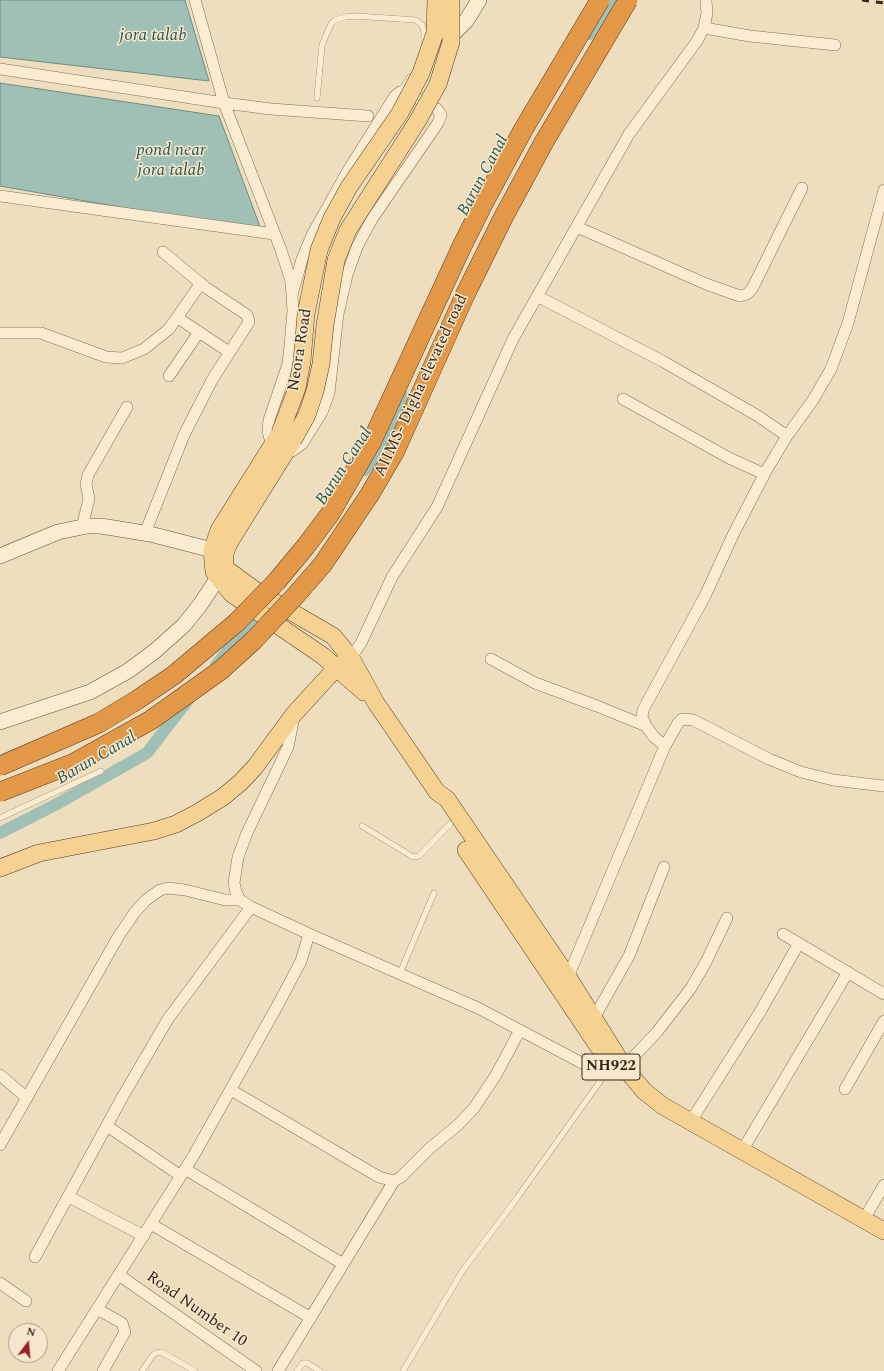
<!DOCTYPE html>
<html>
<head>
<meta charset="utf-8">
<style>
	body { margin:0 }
	#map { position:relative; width:884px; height:1371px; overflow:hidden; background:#efdebd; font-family:Spectral,serif }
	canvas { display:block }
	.north { position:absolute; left:8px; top:1323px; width:40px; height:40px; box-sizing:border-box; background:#f6e8cd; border:1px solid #a99b86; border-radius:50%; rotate:16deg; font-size:11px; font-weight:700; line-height:16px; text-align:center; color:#36271b }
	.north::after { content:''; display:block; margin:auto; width:14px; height:18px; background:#98232a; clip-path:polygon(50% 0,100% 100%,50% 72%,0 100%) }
</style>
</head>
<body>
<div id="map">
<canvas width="884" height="1371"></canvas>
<div class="north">N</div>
</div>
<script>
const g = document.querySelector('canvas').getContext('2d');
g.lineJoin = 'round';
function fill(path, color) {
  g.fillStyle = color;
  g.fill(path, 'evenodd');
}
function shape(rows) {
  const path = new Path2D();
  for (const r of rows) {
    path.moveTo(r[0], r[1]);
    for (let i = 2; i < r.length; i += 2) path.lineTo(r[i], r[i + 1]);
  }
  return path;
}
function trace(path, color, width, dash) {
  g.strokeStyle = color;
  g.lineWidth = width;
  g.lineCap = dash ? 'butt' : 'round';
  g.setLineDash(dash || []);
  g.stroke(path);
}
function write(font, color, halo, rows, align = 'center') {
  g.font = font + ' Spectral,serif';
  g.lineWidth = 3;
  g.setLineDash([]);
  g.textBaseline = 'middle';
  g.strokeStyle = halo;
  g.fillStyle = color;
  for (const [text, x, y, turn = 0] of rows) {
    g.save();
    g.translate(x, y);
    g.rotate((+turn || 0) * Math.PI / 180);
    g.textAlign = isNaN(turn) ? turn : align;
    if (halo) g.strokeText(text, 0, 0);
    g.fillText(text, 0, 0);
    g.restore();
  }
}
const water = shape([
	[0,0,185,0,209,81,0,57,0,0],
	[0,83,219,116,262,232,0,186,0,83]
]);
fill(water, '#a1c0b5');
trace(water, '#688e83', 1);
trace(shape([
	[590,34,613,0],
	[365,470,383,444,403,396],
	[216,665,264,607],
	[0,833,55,805,147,753,188,700]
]), '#a1c0b5', 12);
const lane = shape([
	[400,92,410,77],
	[317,98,322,45,331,24,335,20,345,17,355,16,416,20,422,25,424,31,424,43],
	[0,818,101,771],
	[362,826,413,857,419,856,450,824],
	[400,973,434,893],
	[142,1371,152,1356,156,1353,161,1352,195,1371],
	[297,1371,303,1363,307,1363,320,1371],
	[403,1371,463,1270,517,1198,606,1073]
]);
const street = shape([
	[195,0,224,103,281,250,291,281,293,311,290,346,288,364,269,420,268,429,269,436,274,443,287,450,292,451,302,444,322,412,329,393,338,314,347,275,357,247,372,219,438,123,441,115,437,109,406,92,400,92,395,96,349,169,312,235,302,259,292,295],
	[704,28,750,36,835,45],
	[0,69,224,103,271,109,368,116],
	[0,196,274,234],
	[577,227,706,284,740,296,747,294,752,289,802,188],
	[537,296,664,362,758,416,787,436],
	[178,318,229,352],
	[0,333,41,333,106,357,122,358,144,349,169,329,201,283],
	[169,376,199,332],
	[623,399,729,458,764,474],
	[82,527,89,499,86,484,88,475,127,407],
	[145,533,184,435,212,380,249,322,247,315,205,287,163,252],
	[351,658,361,643,392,577,437,507,513,339,629,134,697,41,704,28,707,13,706,1],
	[491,659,535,683,597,706,646,726],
	[294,716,288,747,247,833,238,857,234,883,236,892,240,900,251,907,309,934,478,1008,597,1071,606,1073,615,1072,624,1067,657,1032,691,988,706,962,727,918],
	[665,746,654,737,646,726,642,717,643,710,705,596,733,535,766,471,787,436,813,400,831,369,848,323,884,190],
	[783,934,884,994],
	[568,977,665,746,678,723,682,719,693,720,769,759,801,772,833,780,884,786],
	[594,1018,629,956,664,867],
	[0,1075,27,1098],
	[845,1089,884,1021],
	[231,1090,379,1177,394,1181,401,1177,430,1148,459,1124,474,1108,496,1075,520,1030],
	[691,1121,760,1012,799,943],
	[107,1126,181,1176],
	[0,1145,118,937,135,912,146,900,160,890,168,888,185,890,225,900,240,900],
	[742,1151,848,972],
	[185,1169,343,1264],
	[69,1197,144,1236],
	[864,1219,884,1185],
	[151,1224,311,1318],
	[35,1257,123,1096,168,1019,251,907],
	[119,1275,256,1371],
	[0,1283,26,1301],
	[97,1309,122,1323,125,1332,103,1371],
	[58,1371,194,1155,280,1001,301,961,309,934],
	[278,1371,394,1181]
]);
const secondary = shape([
	[451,36,466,21,479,0],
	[0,556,58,532,87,526,101,526,150,534,224,553],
	[0,722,90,692,128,671,155,651,184,625,200,605,218,578]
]);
const primary = shape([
	[280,433,219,530,212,551,214,572,232,594,323,656,364,692],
	[293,440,229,543,225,553,225,568,259,593,333,636,351,658,376,703,437,792,447,799,568,977,624,1067,644,1091,663,1106,884,1231],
	[466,850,600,1049],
	[0,868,39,853,154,831,176,824,197,813,223,797,241,782,255,767,294,714,337,667,351,658]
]);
trace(lane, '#876e55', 6);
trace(street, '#876e55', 12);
trace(secondary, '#694f39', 16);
trace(primary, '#553c2a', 18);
trace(lane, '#faecd0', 5.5);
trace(street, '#faecd0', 11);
trace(secondary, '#faecd0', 15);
trace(primary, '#f5d292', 17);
trace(shape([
	[862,0,884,3]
]), '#36271b', 3, [7, 7]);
const primaryBridge = shape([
	[280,433,297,388,302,361,306,314,319,250,332,218,349,187,400,113,421,73,435,33,436,0],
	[293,440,307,415,315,391,321,364,325,325,336,260,348,230,417,122,438,84,451,42,451,0]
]);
const highwayBridge = shape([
	[0,766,99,723,137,700,174,675,236,623,277,581,306,546,330,514,372,441,462,246,482,206,523,130,600,0],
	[0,792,74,763,151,720,221,670,254,640,296,595,323,564,370,494,395,451,465,295,503,218,544,142,628,0]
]);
trace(primaryBridge, '#553c2a', 18, []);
trace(highwayBridge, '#553c2a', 20, []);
trace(primaryBridge, '#f5d292', 17);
trace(highwayBridge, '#e39848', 19);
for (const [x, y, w] of [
	[611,1067,58]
]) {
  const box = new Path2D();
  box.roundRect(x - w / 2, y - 13, w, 26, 3);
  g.fillStyle = '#f6e8cd';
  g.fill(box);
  trace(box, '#36271b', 1);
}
write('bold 15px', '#36271b', null, [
	["NH922",611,1067]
]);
write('16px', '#36271b', '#f6e8cd', [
	["Neora Road",301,350,-81],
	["AIIMS- Digha elevated road",422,386,-65],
	["Road Number 10",196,1310,35]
]);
write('italic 17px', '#295752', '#f6e8cd', [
	["jora talab",153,37],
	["pond near",171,152],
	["jora talab",171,172],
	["Barun Canal",484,176,-62],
	["Barun Canal",345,467,-57],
	["Barun Canal",97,759,-30]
]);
</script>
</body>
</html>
